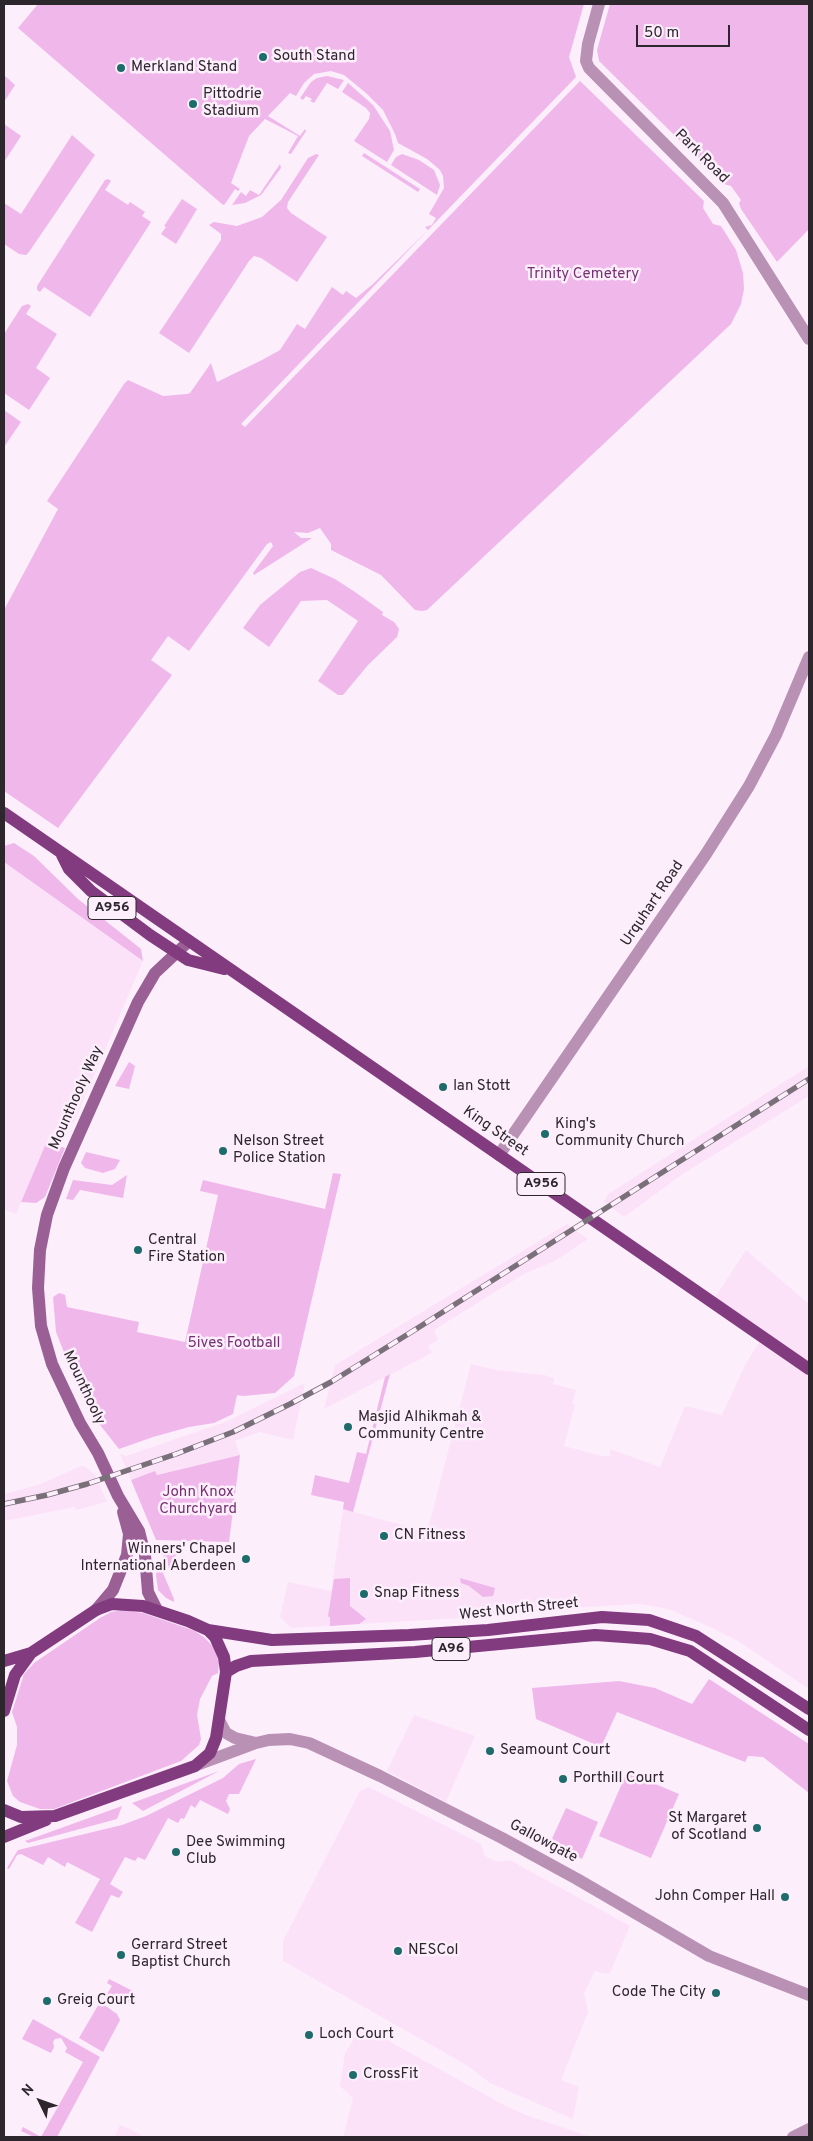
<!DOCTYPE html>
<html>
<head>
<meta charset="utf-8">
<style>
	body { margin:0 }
	#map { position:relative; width:813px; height:2141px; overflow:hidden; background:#fdeefc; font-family:Overpass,sans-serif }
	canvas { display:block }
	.frame { position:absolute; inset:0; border:5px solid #2d262c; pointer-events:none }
	.north { position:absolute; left:15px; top:2076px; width:50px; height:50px; -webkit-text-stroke:4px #fdeefc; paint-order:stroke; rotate:312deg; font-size:14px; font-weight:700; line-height:20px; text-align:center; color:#2d262c }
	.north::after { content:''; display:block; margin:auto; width:18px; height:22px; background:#2d262c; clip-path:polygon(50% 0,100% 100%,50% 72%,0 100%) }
	.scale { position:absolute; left:636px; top:25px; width:94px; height:22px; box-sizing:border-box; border:2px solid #2d262c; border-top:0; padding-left:6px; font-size:15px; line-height:18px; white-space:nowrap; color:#2d262c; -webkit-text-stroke:4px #fdeefc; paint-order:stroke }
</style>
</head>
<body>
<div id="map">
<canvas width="813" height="2141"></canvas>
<div class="frame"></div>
<div class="north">N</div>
<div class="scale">50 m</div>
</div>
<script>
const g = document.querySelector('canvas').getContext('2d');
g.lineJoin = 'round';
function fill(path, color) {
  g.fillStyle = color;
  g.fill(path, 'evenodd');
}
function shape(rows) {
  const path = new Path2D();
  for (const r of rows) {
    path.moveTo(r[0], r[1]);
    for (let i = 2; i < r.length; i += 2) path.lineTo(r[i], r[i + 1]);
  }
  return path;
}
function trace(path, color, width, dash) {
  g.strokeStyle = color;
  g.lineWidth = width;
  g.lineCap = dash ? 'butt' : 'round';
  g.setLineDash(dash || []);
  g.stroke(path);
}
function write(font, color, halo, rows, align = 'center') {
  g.font = font + ' Overpass,sans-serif';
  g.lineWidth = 5;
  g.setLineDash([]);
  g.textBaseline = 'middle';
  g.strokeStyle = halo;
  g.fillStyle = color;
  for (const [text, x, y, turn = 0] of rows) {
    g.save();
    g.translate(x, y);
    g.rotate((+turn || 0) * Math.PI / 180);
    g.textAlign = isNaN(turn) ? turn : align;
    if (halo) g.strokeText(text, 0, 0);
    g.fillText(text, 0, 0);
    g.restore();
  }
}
fill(shape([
	[4,862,143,961,74,1122,48,1139,16,1214,5,1210,4,1213],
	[809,1066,809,1096,683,1174,624,1217,604,1202,608,1194],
	[567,1224,588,1239,555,1261,524,1274,434,1330,438,1340,428,1346,432,1353,324,1409,335,1365],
	[746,1250,809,1304,809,1689,738,1641,710,1627,668,1609,640,1604,567,1608,462,1618,291,1628,280,1617,288,1582,331,1591,343,1509,413,1528,426,1536,471,1364,496,1370,544,1375,554,1378,553,1384,576,1390,572,1404,575,1405,564,1446,602,1456,610,1456,610,1449,660,1467,685,1406,722,1415,744,1367,762,1337,712,1302],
	[305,1383,293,1440,259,1432,235,1441,240,1455,156,1475,155,1472,131,1480,120,1454,126,1456,225,1422],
	[81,1466,86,1467,95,1475,107,1502,76,1510,75,1507,4,1521,4,1494,38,1485],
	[414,1715,475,1736,446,1802,387,1771],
	[369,1787,481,1844,485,1856,497,1862,510,1860,630,1926,610,1973,605,1974,595,1971,584,1993,588,2012,561,2080,579,2087,573,2119,490,2083,468,2066,283,1961,283,1941,360,1791],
	[362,2026,502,2104,526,2115,591,2137,343,2137,353,2098,340,2086,345,2053],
	[120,2125,128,2128,145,2137,114,2137]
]), '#fbe2f9');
fill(shape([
	[38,4,584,4,569,57,576,77,428,230,425,227,432,225,436,218,429,214,444,188,443,176,440,170,427,159,398,143,395,134,383,110,366,93,344,75,331,71,314,74,304,83,296,96,290,93,268,116,300,136,305,129,306,131,291,154,288,153,298,136,265,119,249,136,231,183,240,189,238,191,235,189,225,204,223,205,18,28],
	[610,4,809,4,809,229,777,262,741,209,739,203,741,200,731,186,724,184,599,61,597,50],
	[4,75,15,85,4,102],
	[327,76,344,80,338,89,327,83,314,103,310,101,312,99,306,96,303,100,300,98,311,82,317,78],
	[580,81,704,201,703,208,713,224,721,226,736,250,743,273,744,289,741,304,731,324,427,610,422,611,415,610,381,575,331,550,331,544,320,528,308,533,294,532,301,538,312,538,254,575,253,573,273,546,271,542,267,544,189,651,168,636,151,660,172,675,58,828,4,791,4,610,58,509,47,501,124,384,128,380,163,396,187,394,190,393,211,363,217,382,262,360,280,350,297,324,305,329,332,287,343,295,346,291,356,298,373,284,427,231,241,424,245,427],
	[348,83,373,105,390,131,394,150,387,162,354,141,369,119,370,113,366,108,342,92],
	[4,124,21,136,4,162],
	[72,135,95,155,29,252,26,255,19,254,4,244,4,203,21,214],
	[364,153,420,189,418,192,362,156],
	[316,154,319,155,288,202,287,208,291,213,327,237,297,282,261,258,254,256,249,261,189,353,159,333,221,240,221,234,209,225,214,222,237,226,262,217,281,200,308,158],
	[402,154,419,160,434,170,440,185,437,195,391,165,396,157],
	[280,164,281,168,261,195,245,203,232,205,241,192,246,196,250,190,259,195],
	[108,179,111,181,105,190,128,205,130,202,145,212,142,216,151,222,90,317,44,287,40,292,37,290,37,286,105,180],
	[182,199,197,209,176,244,161,234,166,227,164,226],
	[28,304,31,306,26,314,57,334,36,368,50,378,29,410,4,393,4,334,22,306],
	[4,410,21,422,4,447],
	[311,568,335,579,355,592,383,612,382,615,394,622,399,629,397,637,368,665,343,695,338,695,318,681,358,621,327,600,301,601,269,647,243,628,260,605,300,572],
	[14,843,34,856,78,899,141,949,143,961,4,862,4,846],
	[129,1062,135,1066,129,1089,115,1086],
	[47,1141,65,1148,45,1197,36,1203,21,1202],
	[86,1152,120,1160,115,1169,103,1173,85,1168,81,1163],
	[333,1173,341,1174,294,1376,275,1393,243,1396,237,1395,233,1414,214,1423,189,1427,153,1437,119,1449,89,1411,78,1388,56,1332,53,1297,59,1293,63,1294,65,1295,67,1307,139,1322,137,1332,185,1342,218,1195,200,1191,203,1180,325,1209],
	[127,1175,123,1198,80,1190,73,1200,66,1199,73,1180,112,1185],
	[390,1374,353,1512,343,1509,344,1502,311,1495,315,1475,349,1483,357,1452,366,1454,385,1377],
	[240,1455,229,1542,156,1540,131,1480,155,1471,157,1475],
	[158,1545,176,1545,175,1569,169,1569,167,1559,165,1559],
	[160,1566,174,1599,174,1602,166,1598,158,1590,156,1575,157,1569],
	[350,1578,350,1606,366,1619,359,1624,330,1626,330,1618,328,1616,334,1579],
	[460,1578,495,1588,493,1596,483,1597,469,1586,461,1583],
	[122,1610,143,1613,195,1631,205,1638,215,1649,219,1662,218,1673,212,1676,200,1699,197,1715,201,1739,199,1745,181,1761,54,1809,40,1809,20,1802,13,1796,7,1781,17,1745,17,1727,12,1712,24,1674,34,1663,100,1618,111,1612],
	[709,1679,809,1744,809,1793,763,1757,748,1756,745,1762,617,1712,601,1747,536,1719,532,1688,619,1681,655,1688,692,1704],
	[256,1759,239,1794,229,1794,226,1801,230,1809,228,1814,200,1800,195,1808,191,1805,184,1819,181,1818,178,1823,168,1818,145,1860,138,1857,135,1861,125,1857,110,1884,123,1892,119,1898,111,1895,92,1932,75,1923,100,1879,67,1862,65,1867,48,1857,43,1865,21,1854,17,1855,9,1869,7,1868,18,1850,122,1825,146,1816,223,1778,239,1764],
	[219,1771,143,1811,132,1803],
	[627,1772,679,1794,651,1858,599,1836],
	[122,1806,117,1819,28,1843,25,1841],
	[566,1808,598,1822,582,1859,550,1843],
	[109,1979,135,1992,129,2002,124,2003,107,1994,112,1986,107,1983],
	[100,2002,117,2014,120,2020,103,2052,79,2038],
	[33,2019,100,2057,57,2137,34,2137,21,2131,23,2127,41,2137,83,2062,65,2052,67,2048,61,2038,55,2039,53,2042,54,2047,51,2053,22,2039]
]), '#f0b7eb');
trace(shape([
	[599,4,588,44,586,61,589,68,723,203,809,339],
	[499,1155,706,854,749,786,776,735,809,657],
	[219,1720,226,1733,235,1738,256,1743],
	[197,1765,256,1743,269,1740,290,1739,309,1743,380,1776,502,1838,577,1879,709,1956,809,1995],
	[793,2137,809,2129]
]), '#b991b5', 12);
trace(shape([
	[96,1610,113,1590,127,1555,129,1534,123,1512],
	[157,1610,148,1592,145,1555,139,1531,118,1496,98,1453,80,1423,52,1364,41,1326,38,1288,40,1250,47,1215,64,1168,138,1002,155,973,189,941]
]), '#9a6096', 12);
trace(shape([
	[4,813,809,1369],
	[62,855,69,869,91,891,150,935,188,960,224,969],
	[208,1630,272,1640,409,1635,488,1630,602,1617,649,1620,696,1636,809,1709],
	[4,1661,31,1653],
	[226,1672,236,1666,251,1661,415,1652,595,1635,624,1637,650,1639,690,1651,809,1730],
	[4,1711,15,1675,31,1653,96,1610,112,1604,143,1606,188,1621,208,1630,215,1637,224,1657,226,1672,216,1738,210,1753,195,1766,55,1816,21,1817,4,1810],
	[4,1837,46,1820]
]), '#823b7f', 12);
const rail = shape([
	[4,1504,47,1495,87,1484,176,1454,233,1432,290,1404,331,1382,413,1331,809,1079]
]);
trace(rail, '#7a7079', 5.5);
trace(rail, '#fdeefc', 4, [11]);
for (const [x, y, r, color] of [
	[263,57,5,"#1e6b6c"],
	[121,68,5,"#1e6b6c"],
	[193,104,5,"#1e6b6c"],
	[443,1087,5,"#1e6b6c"],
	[545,1134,5,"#1e6b6c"],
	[223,1151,5,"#1e6b6c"],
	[138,1250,5,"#1e6b6c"],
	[348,1427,5,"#1e6b6c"],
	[384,1536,5,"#1e6b6c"],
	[246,1559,5,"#1e6b6c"],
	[364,1594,5,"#1e6b6c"],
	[490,1751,5,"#1e6b6c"],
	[563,1779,5,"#1e6b6c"],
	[757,1828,5,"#1e6b6c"],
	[176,1852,5,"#1e6b6c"],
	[785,1897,5,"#1e6b6c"],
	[398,1951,5,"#1e6b6c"],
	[121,1955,5,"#1e6b6c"],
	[716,1993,5,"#1e6b6c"],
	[47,2001,5,"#1e6b6c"],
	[309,2035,5,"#1e6b6c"],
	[353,2075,5,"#1e6b6c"]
]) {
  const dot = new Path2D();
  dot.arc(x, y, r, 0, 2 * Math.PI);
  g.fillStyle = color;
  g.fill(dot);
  trace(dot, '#fdeefc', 2);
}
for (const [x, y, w] of [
	[112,908,48],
	[541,1184,48],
	[451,1649,38]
]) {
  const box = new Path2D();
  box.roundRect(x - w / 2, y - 11.5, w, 23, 4);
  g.fillStyle = '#fdeefc';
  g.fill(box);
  trace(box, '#2d262c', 1);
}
write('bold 14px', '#2d262c', null, [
	["A956",112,908],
	["A956",541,1184],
	["A96",451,1649]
]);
write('15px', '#2d262c', '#fdeefc', [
	["South Stand",273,57],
	["Merkland Stand",131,68],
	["Pittodrie",203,95],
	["Stadium",203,112],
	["Ian Stott",453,1087],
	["King's",555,1125],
	["Community Church",555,1142],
	["Nelson Street",233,1142],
	["Police Station",233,1159],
	["Central",148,1241],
	["Fire Station",148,1258],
	["Masjid Alhikmah &",358,1418],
	["Community Centre",358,1435],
	["CN Fitness",394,1536],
	["Winners' Chapel",236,1550,"right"],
	["International Aberdeen",236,1567,"right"],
	["Snap Fitness",374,1594],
	["Seamount Court",500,1751],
	["Porthill Court",573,1779],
	["St Margaret",747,1819,"right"],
	["of Scotland",747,1836,"right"],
	["Dee Swimming",186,1843],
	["Club",186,1860],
	["John Comper Hall",775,1897,"right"],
	["Gerrard Street",131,1946],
	["Baptist Church",131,1963],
	["NESCol",408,1951],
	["Code The City",706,1993,"right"],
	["Greig Court",57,2001],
	["Loch Court",319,2035],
	["CrossFit",363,2075]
], 'left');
write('15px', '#2d262c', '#fdeefc', [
	["Park Road",701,157,45],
	["Urquhart Road",653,904,-56],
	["Mounthooly Way",77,1098,-66],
	["King Street",495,1132,35],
	["Mounthooly",83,1388,65],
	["West North Street",519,1610,-6],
	["Gallowgate",543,1842,28]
]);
write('15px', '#743171', '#fdeefc', [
	["Trinity Cemetery",583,275],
	["5ives Football",234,1344],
	["John Knox",198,1493],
	["Churchyard",198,1510]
]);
</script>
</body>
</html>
